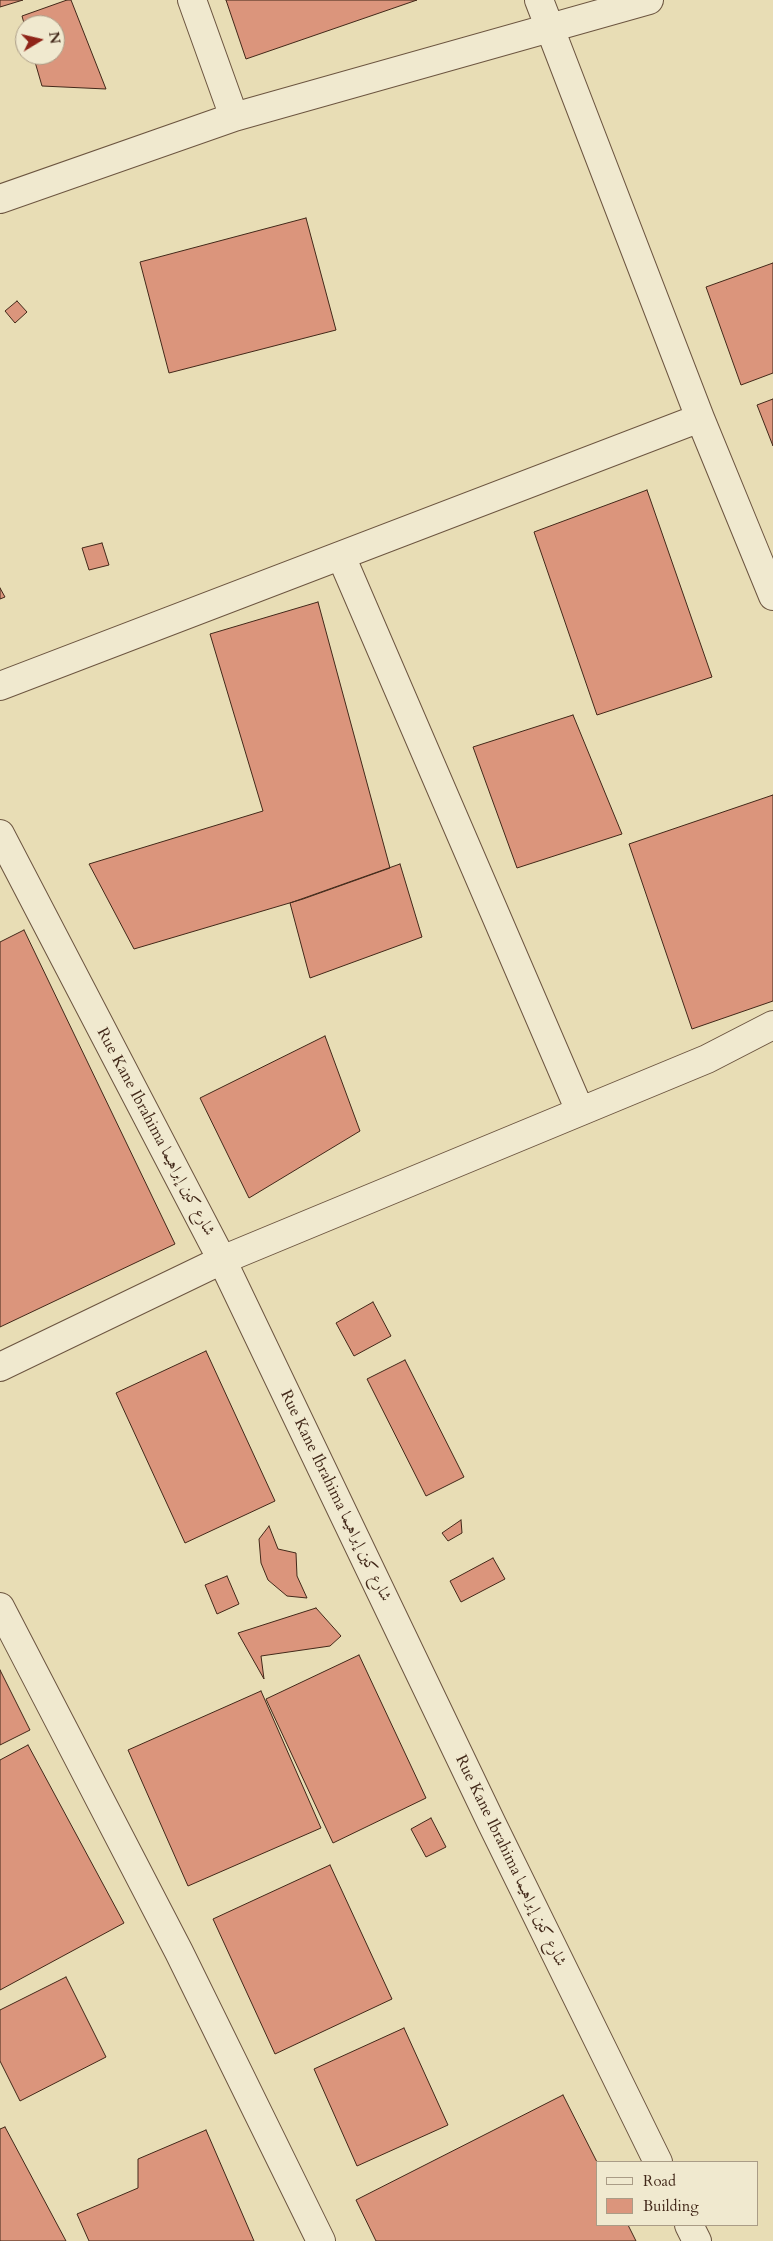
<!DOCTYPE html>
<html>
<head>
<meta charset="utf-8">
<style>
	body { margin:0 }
	#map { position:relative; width:773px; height:2241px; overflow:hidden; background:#e8ddb5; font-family:Cardo,serif }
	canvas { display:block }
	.legend { position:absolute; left:596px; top:2161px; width:162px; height:65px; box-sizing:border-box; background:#f0e9cf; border:1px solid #aa9c86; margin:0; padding:6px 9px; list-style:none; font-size:15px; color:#422819 }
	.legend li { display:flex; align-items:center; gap:10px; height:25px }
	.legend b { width:25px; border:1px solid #aa9c86 }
	.north { position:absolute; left:15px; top:15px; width:50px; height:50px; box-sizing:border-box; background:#f0e9cf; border:1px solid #aa9c86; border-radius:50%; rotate:81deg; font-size:14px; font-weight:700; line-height:20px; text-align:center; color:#422819 }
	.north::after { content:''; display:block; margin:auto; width:18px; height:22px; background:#8f2418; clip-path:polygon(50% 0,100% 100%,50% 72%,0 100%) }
</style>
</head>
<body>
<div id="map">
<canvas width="773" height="2241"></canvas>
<ul class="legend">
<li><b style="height:6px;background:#f0e9cf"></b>Road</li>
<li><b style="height:14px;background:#db957c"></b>Building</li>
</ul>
<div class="north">N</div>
</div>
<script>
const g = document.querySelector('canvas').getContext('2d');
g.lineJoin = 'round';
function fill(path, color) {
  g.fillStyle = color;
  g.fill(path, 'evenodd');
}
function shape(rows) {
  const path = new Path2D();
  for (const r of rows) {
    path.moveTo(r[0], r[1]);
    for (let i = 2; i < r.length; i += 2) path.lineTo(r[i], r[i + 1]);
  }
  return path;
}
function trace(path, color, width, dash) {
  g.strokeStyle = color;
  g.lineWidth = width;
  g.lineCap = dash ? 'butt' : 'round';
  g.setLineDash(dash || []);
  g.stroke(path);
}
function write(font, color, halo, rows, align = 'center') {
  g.font = font + ' Cardo,Amiri,serif';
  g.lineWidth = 4.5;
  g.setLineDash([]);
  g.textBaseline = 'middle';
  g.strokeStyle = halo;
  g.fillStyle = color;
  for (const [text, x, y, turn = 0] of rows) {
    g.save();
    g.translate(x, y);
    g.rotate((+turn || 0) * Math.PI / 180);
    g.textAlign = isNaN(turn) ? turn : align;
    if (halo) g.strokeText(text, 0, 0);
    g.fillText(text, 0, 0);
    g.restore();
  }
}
const building = shape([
	[0,0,23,0,0,7,0,0],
	[67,0,71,0,106,89,42,86,33,55,55,55,55,25,25,27,22,16,67,0],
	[226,0,417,0,246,59,226,0],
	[306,218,336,330,169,373,140,262,306,218],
	[773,263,773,373,741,385,706,287,773,263],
	[17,301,27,312,15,323,5,311,17,301],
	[773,399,773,446,757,405,773,399],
	[647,490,712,677,597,715,534,532,647,490],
	[102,543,109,565,89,570,82,548,102,543],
	[0,588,5,597,0,599,0,588],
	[318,602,390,868,303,899,134,949,89,864,263,811,210,634,318,602],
	[573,715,622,834,517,868,473,747,573,715],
	[773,795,773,1001,692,1029,629,844,773,795],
	[400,864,422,937,310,978,290,903,400,864],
	[24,930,175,1244,0,1327,0,942,24,930],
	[325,1036,360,1131,249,1198,200,1098,325,1036],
	[373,1302,391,1336,354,1356,336,1323,373,1302],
	[206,1351,275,1501,185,1543,116,1393,206,1351],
	[405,1360,464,1477,426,1496,367,1379,405,1360],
	[461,1520,462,1533,448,1541,442,1533,461,1520],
	[269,1526,278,1549,296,1553,297,1576,307,1598,287,1596,268,1580,261,1563,259,1539,269,1526],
	[493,1558,505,1579,461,1602,450,1581,493,1558],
	[227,1576,239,1604,217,1614,205,1585,227,1576],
	[316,1608,341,1636,330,1646,261,1656,264,1679,238,1633,316,1608],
	[359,1655,426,1798,333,1843,266,1699,359,1655],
	[0,1670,30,1730,0,1745,0,1670],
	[261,1691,321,1828,188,1886,128,1750,261,1691],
	[28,1745,124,1923,0,1990,0,1760,28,1745],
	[431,1818,446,1847,426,1857,411,1829,431,1818],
	[330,1865,392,1999,275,2054,213,1919,330,1865],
	[66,1977,106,2057,20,2101,0,2061,0,2010,66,1977],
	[404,2028,448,2125,357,2166,314,2069,404,2028],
	[563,2095,597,2162,597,2225,628,2225,636,2241,376,2241,356,2200,563,2095],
	[5,2127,66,2241,0,2241,0,2129,5,2127],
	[206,2130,254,2241,89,2241,77,2214,138,2188,138,2159,206,2130]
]);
fill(building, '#db957c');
trace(building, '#422819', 1);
const street = shape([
	[192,0,234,117],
	[539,0,700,418,773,596],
	[0,199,234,117,649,0],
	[341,556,580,1111],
	[0,686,700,418],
	[0,834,222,1260,492,1824,658,2162],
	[0,1367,222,1260,707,1059,773,1025],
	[0,1607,179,1952,321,2241],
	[689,2225,697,2241]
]);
trace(street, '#6c5540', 30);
trace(street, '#f0e9cf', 28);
write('16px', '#422819', '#f0e9cf', [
	["Rue Kane Ibrahima شارع كين إبراهيما",155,1132,62],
	["Rue Kane Ibrahima شارع كين إبراهيما",335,1496,64],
	["Rue Kane Ibrahima شارع كين إبراهيما",510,1861,64]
]);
</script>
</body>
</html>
